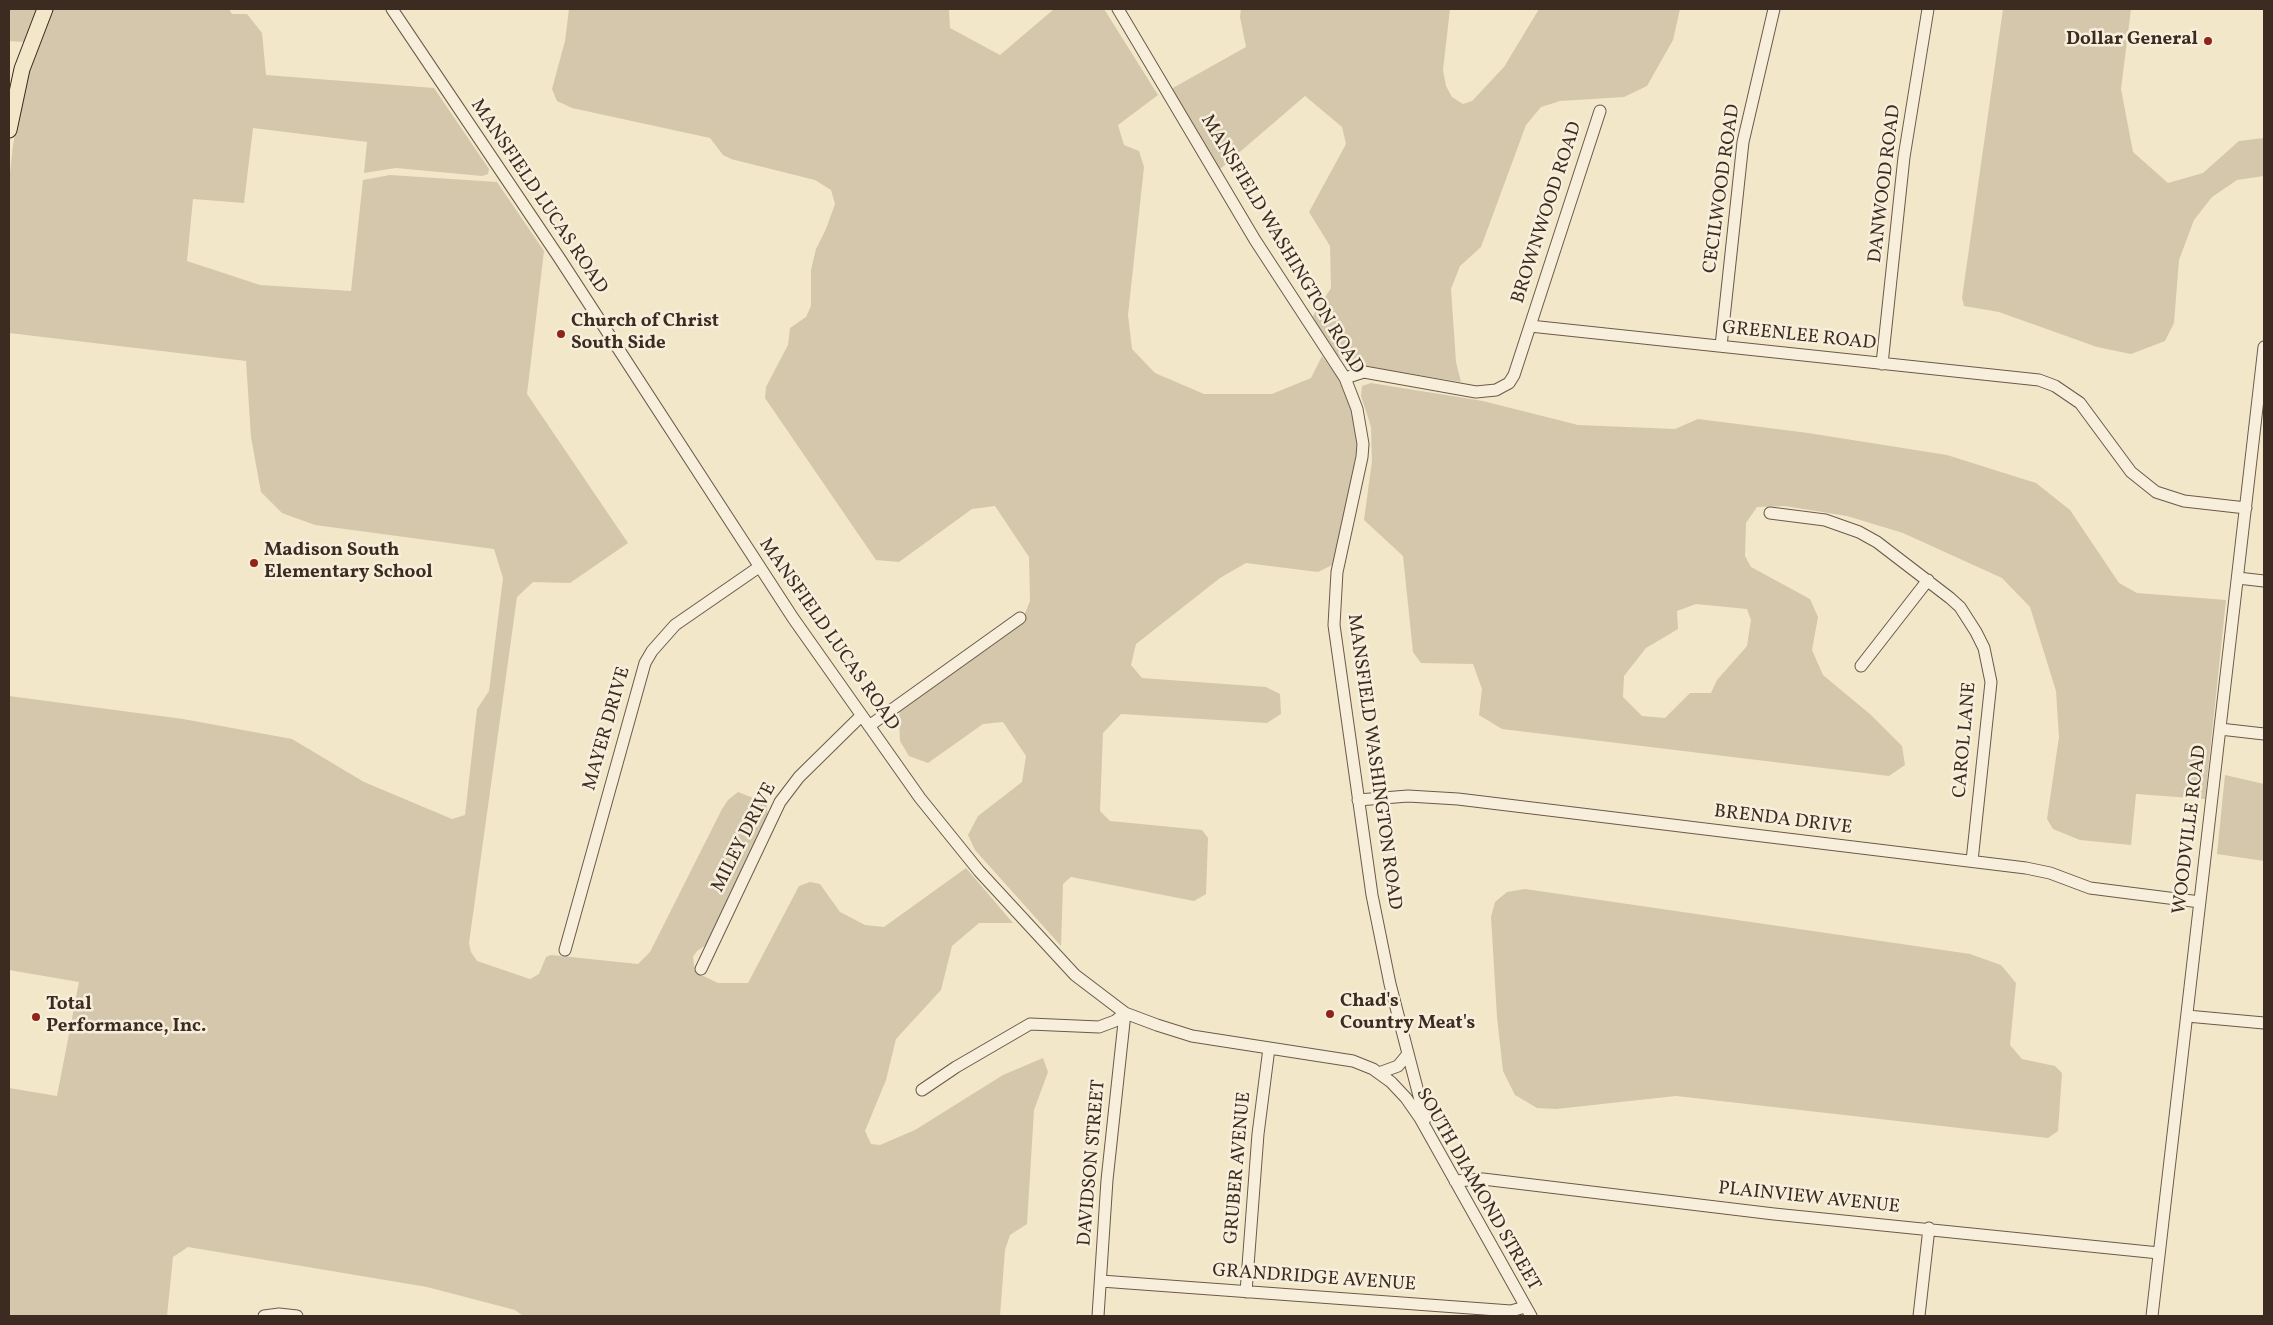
<!DOCTYPE html>
<html>
<head>
<meta charset="utf-8">
<style>
	body { margin:0 }
	#map { position:relative; width:2273px; height:1325px; overflow:hidden; background:#f3e7c9; font-family:Vollkorn,serif }
	canvas { display:block }
	.frame { position:absolute; inset:0; border:10px solid #3c2b21; pointer-events:none }
</style>
</head>
<body>
<div id="map">
<canvas width="2273" height="1325"></canvas>
<div class="frame"></div>
</div>
<script>
const g = document.querySelector('canvas').getContext('2d');
g.lineJoin = 'round';
function fill(path, color) {
  g.fillStyle = color;
  g.fill(path, 'evenodd');
}
function shape(rows) {
  const path = new Path2D();
  for (const r of rows) {
    path.moveTo(r[0], r[1]);
    for (let i = 2; i < r.length; i += 2) path.lineTo(r[i], r[i + 1]);
  }
  return path;
}
function trace(path, color, width, dash) {
  g.strokeStyle = color;
  g.lineWidth = width;
  g.lineCap = dash ? 'butt' : 'round';
  g.setLineDash(dash || []);
  g.stroke(path);
}
function write(font, color, halo, rows, align = 'center') {
  g.font = font + ' Vollkorn,serif';
  g.lineWidth = 5;
  g.setLineDash([]);
  g.textBaseline = 'middle';
  g.strokeStyle = halo;
  g.fillStyle = color;
  for (const [text, x, y, turn = 0] of rows) {
    g.save();
    g.translate(x, y);
    g.rotate((+turn || 0) * Math.PI / 180);
    g.textAlign = isNaN(turn) ? turn : align;
    if (halo) g.strokeText(text, 0, 0);
    g.fillText(text, 0, 0);
    g.restore();
  }
}
fill(shape([
	[9,9,37,9,24,42,9,41],
	[53,9,229,9,232,14,247,14,262,33,266,75,434,88,489,169,488,174,482,176,396,168,364,173,367,142,253,128,244,203,193,199,187,261,260,285,351,291,363,180,390,175,497,182,544,251,527,394,628,543,570,583,533,582,517,597,469,943,471,952,477,961,530,979,539,974,546,957,551,955,638,964,650,952,722,809,728,800,738,792,766,803,768,815,706,945,697,951,693,957,695,972,718,983,748,983,799,886,810,882,820,884,840,912,865,925,884,927,966,868,1013,923,979,923,952,946,941,990,896,1039,886,1080,865,1131,871,1144,880,1145,915,1130,1003,1075,1043,1058,1048,1072,1034,1110,1027,1224,1010,1235,1005,1250,1000,1316,523,1316,515,1310,427,1287,188,1247,173,1257,167,1316,9,1316,9,1088,57,1096,79,982,9,970,9,696,183,719,292,739,364,782,452,819,465,815,477,709,489,691,503,578,494,549,315,525,282,513,261,492,251,437,246,361,9,333,9,183,13,145,23,92,33,57],
	[569,9,949,9,950,28,1000,55,1054,9,1104,9,1158,95,1118,125,1124,145,1139,151,1144,167,1128,315,1132,349,1155,373,1204,394,1272,394,1311,378,1322,356,1338,378,1354,417,1358,444,1344,518,1332,565,1318,572,1246,563,1220,578,1136,644,1131,665,1142,678,1266,687,1280,694,1281,714,1267,723,1121,714,1103,733,1100,811,1110,821,1202,830,1208,838,1206,894,1194,901,1071,877,1063,884,1061,946,975,850,968,835,978,816,1022,782,1026,756,1003,722,983,724,928,763,909,756,900,741,899,717,900,711,1020,625,1030,601,1029,557,995,506,972,509,899,562,876,560,765,398,766,387,788,345,790,328,806,317,811,306,811,270,816,249,826,229,835,204,831,190,815,180,731,159,723,155,710,138,572,108,557,101,552,89,565,41],
	[1241,9,1450,9,1443,70,1446,86,1452,97,1463,104,1472,101,1504,67,1539,9,1680,9,1673,40,1647,86,1624,97,1560,101,1541,107,1526,125,1481,247,1460,266,1451,289,1456,362,1461,382,1351,364,1325,347,1313,316,1331,288,1330,246,1309,212,1346,144,1342,127,1305,96,1220,169,1171,89,1246,47,1240,17],
	[2003,9,2131,9,2121,89,2133,152,2168,183,2203,173,2239,141,2264,138,2264,176,2237,180,2212,197,2194,220,2179,260,2174,323,2165,341,2131,354,2097,347,1999,312,1964,306,1962,298],
	[1371,383,1483,401,1578,425,1675,429,1698,419,1808,433,1947,455,2036,483,2070,510,2119,583,2137,593,2226,600,2205,799,2136,794,2131,845,2080,840,2053,829,2047,819,2059,737,2056,691,2030,607,2002,578,1903,533,1847,516,1785,506,1757,507,1746,523,1745,556,1751,567,1810,599,1818,617,1812,650,1823,675,1871,715,1902,746,1905,765,1889,776,1502,729,1479,715,1482,689,1473,664,1421,663,1413,652,1403,556,1364,520,1372,461,1371,427,1361,396,1362,386],
	[1696,604,1747,609,1751,620,1747,646,1717,680,1711,693,1690,693,1665,718,1642,716,1623,697,1624,676,1646,648,1678,629,1677,611],
	[2225,775,2264,784,2264,861,2217,854],
	[1525,889,1970,954,2001,965,2016,983,2010,1045,2022,1059,2055,1066,2062,1073,2058,1131,2048,1138,1676,1096,1556,1109,1537,1108,1515,1095,1503,1071,1497,1017,1491,917,1495,902,1507,892]
]), '#d4c7ac');
const minor = shape([
	[392,9,560,259,793,618,920,798,979,871,1075,975,1125,1013,1157,1025,1192,1036,1353,1061,1373,1069,1391,1082,1406,1098,1420,1118,1531,1316],
	[1118,9,1255,240,1345,378,1357,409,1363,444,1362,457,1337,572,1334,625,1372,895,1390,984,1425,1119],
	[1530,326,2039,380,2055,386,2080,403,2131,472,2156,492,2184,501,2246,508],
	[1721,346,1743,142,1774,9],
	[1882,364,1904,157,1928,9],
	[1345,378,1364,372,1476,392,1496,390,1509,383,1514,375,1600,111],
	[1770,513,1825,520,1859,532,1877,542,1950,598,1960,607,1976,632,1984,648,1991,682,1972,861],
	[2238,578,2264,581],
	[1861,666,1928,580],
	[869,726,1020,618],
	[2220,729,2264,734],
	[1358,800,1408,796,1458,799,2026,868,2050,873,2090,888,2200,902],
	[565,950,645,663,652,651,675,625,759,567],
	[701,969,780,802,799,777,861,716],
	[2187,1016,2264,1023],
	[1379,1073,1398,1066,1407,1055],
	[922,1090,956,1067,1030,1024,1099,1027,1115,1021,1125,1013],
	[1455,1181,1483,1179,1774,1214,2159,1253],
	[1101,1281,1511,1311,1525,1307],
	[1246,1292,1258,1134,1269,1048],
	[264,1316,279,1314,297,1316],
	[1098,1316,1107,1180,1125,1013],
	[1919,1316,1929,1228],
	[2152,1316,2264,347]
]);
const major = shape([
	[9,130,22,69,45,9]
]);
trace(minor, '#6a5a4b', 13);
trace(major, '#3c2b21', 17);
trace(minor, '#f7efdc', 11);
trace(major, '#f3e7c9', 15);
for (const [x, y, r, color] of [
	[2208,41,5,"#8f2418"],
	[561,334,5,"#8f2418"],
	[254,563,5,"#8f2418"],
	[1330,1014,5,"#8f2418"],
	[36,1017,5,"#8f2418"]
]) {
  const dot = new Path2D();
  dot.arc(x, y, r, 0, 2 * Math.PI);
  g.fillStyle = color;
  g.fill(dot);
  trace(dot, '#f7efdc', 2);
}
write('bold 19px', '#3c2b21', '#f7efdc', [
	["Dollar General",2198,41,"right"],
	["Church of Christ",571,323],
	["South Side",571,345],
	["Madison South",264,552],
	["Elementary School",264,574],
	["Chad's",1340,1003],
	["Country Meat's",1340,1025],
	["Total",46,1006],
	["Performance, Inc.",46,1028]
], 'left');
write('19px', '#3c2b21', '#f7efdc', [
	["DANWOOD ROAD",1886,184,-83],
	["CECILWOOD ROAD",1723,189,-82],
	["MANSFIELD LUCAS ROAD",538,197,56],
	["BROWNWOOD ROAD",1548,213,-72],
	["MANSFIELD WASHINGTON ROAD",1281,245,59],
	["GREENLEE ROAD",1799,337,6],
	["MANSFIELD LUCAS ROAD",828,635,55],
	["MAYER DRIVE",608,729,-74],
	["CAROL LANE",1966,740,-85],
	["MANSFIELD WASHINGTON ROAD",1373,762,82],
	["BRENDA DRIVE",1783,821,7],
	["WOODVILLE ROAD",2191,830,-83],
	["MILEY DRIVE",745,838,-63],
	["DAVIDSON STREET",1093,1163,-85],
	["GRUBER AVENUE",1239,1168,-85],
	["SOUTH DIAMOND STREET",1477,1190,60],
	["PLAINVIEW AVENUE",1809,1199,6],
	["GRANDRIDGE AVENUE",1314,1279,4]
]);
</script>
</body>
</html>
